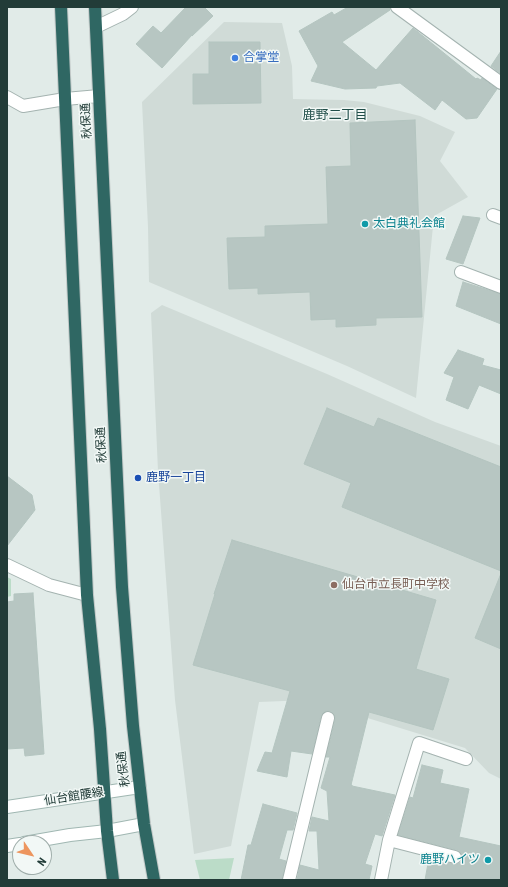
<!DOCTYPE html>
<html>
<head>
<meta charset="utf-8">
<style>
	body { margin:0 }
	#map { position:relative; width:508px; height:887px; overflow:hidden; background:#e1ebe8; font-family:"Roboto Condensed",sans-serif }
	canvas { display:block }
	.frame { position:absolute; inset:0; border:8px solid #223c38; pointer-events:none }
	.north { position:absolute; left:12px; top:835px; width:40px; height:40px; box-sizing:border-box; background:#f2f8f6; border:1px solid #9fadaa; border-radius:50%; rotate:125deg; font-size:11px; font-weight:700; line-height:16px; text-align:center; color:#223c38 }
	.north::after { content:''; display:block; margin:auto; width:14px; height:18px; background:#ed955e; clip-path:polygon(50% 0,100% 100%,50% 72%,0 100%) }
</style>
</head>
<body>
<div id="map">
<canvas width="508" height="887"></canvas>
<div class="frame"></div>
<div class="north">N</div>
</div>
<script>
const g = document.querySelector('canvas').getContext('2d');
g.lineJoin = 'round';
function fill(path, color) {
  g.fillStyle = color;
  g.fill(path, 'evenodd');
}
function shape(rows) {
  const path = new Path2D();
  for (const r of rows) {
    path.moveTo(r[0], r[1]);
    for (let i = 2; i < r.length; i += 2) path.lineTo(r[i], r[i + 1]);
  }
  return path;
}
function trace(path, color, width, dash) {
  g.strokeStyle = color;
  g.lineWidth = width;
  g.lineCap = dash ? 'butt' : 'round';
  g.setLineDash(dash || []);
  g.stroke(path);
}
function write(font, color, halo, rows, align = 'center') {
  g.font = font + ' "Roboto Condensed","Noto Sans JP",sans-serif';
  g.lineWidth = 3;
  g.setLineDash([]);
  g.textBaseline = 'middle';
  g.strokeStyle = halo;
  g.fillStyle = color;
  for (const [text, x, y, turn = 0] of rows) {
    g.save();
    g.translate(x, y);
    g.rotate((+turn || 0) * Math.PI / 180);
    g.textAlign = isNaN(turn) ? turn : align;
    if (halo) g.strokeText(text, 0, 0);
    g.fillText(text, 0, 0);
    g.restore();
  }
}
fill(shape([
	[224,22,282,23,292,66,293,99,344,100,364,102,420,116,455,132,440,161,468,197,434,216,416,398,347,366,149,282,148,227,142,102],
	[162,305,327,374,435,422,501,446,501,779,489,773,465,748,309,700,259,702,231,846,194,854,175,700,158,471,151,313]
]), '#d0dbd7');
fill(shape([
	[7,577,11,579,11,596,7,597],
	[234,858,229,880,200,880,195,860]
]), '#bbdcc8');
const building = shape([
	[186,7,204,7,213,16,192,36,192,35,162,68,136,44,153,26,161,33,186,7],
	[348,7,390,7,390,10,342,42,376,70,413,28,476,79,477,78,481,80,482,78,497,89,477,118,466,119,442,100,435,110,400,83,377,86,376,88,345,89,311,81,318,66,299,31,332,12,334,15,348,7],
	[209,42,260,42,261,103,193,104,193,74,209,74,209,42],
	[501,51,501,74,491,66,501,51],
	[415,120,422,317,376,318,376,325,336,327,336,319,311,320,310,292,258,294,258,288,229,289,227,238,265,237,265,226,328,224,326,167,351,166,350,123,415,120],
	[463,216,480,218,463,264,446,259,463,216],
	[463,282,501,294,501,324,456,306,463,282],
	[458,350,484,359,482,365,501,370,501,394,479,385,468,409,446,400,454,377,444,373,458,350],
	[327,408,374,427,378,418,501,467,501,571,342,507,351,483,304,464,327,408],
	[7,476,32,495,35,510,7,546,7,476],
	[232,540,436,600,416,669,449,679,433,730,369,712,351,785,352,785,352,786,395,795,382,836,375,834,365,864,372,866,369,880,297,880,300,865,319,870,317,831,309,831,312,817,329,821,327,791,321,788,330,757,326,757,335,720,335,716,333,713,330,711,326,711,323,713,321,716,312,754,291,751,287,777,257,771,265,752,272,753,290,691,193,665,215,594,214,594,232,540],
	[500,576,501,576,501,649,475,638,500,576],
	[33,593,44,754,25,756,24,748,7,749,7,602,14,601,14,594,33,593],
	[422,765,443,770,440,783,469,789,459,837,501,846,501,880,425,880,429,858,453,864,457,864,461,862,462,859,462,855,460,852,457,850,398,835,410,797,413,798,422,765],
	[263,804,297,813,293,830,287,830,279,859,286,861,282,880,241,880,248,845,251,845,263,804]
]);
fill(building, '#b7c6c2');
trace(building, '#b4c5c0', 1);
const street = shape([
	[397,7,501,83],
	[96,27,123,14,132,7],
	[7,97,23,106,65,99,99,96],
	[493,215,501,218],
	[461,272,501,287],
	[7,565,49,585,87,595],
	[389,840,455,857],
	[289,880,328,718],
	[381,880,389,840,419,743,466,759]
]);
const secondary = shape([
	[7,807,140,787],
	[24,843,70,835,107,831,144,824],
	[7,846,20,844]
]);
const highway = shape([
	[61,7,87,595,100,729,107,831,113,880],
	[95,7,122,587,133,726,144,824,154,880]
]);
trace(street, '#a4b3b0', 14);
trace(secondary, '#a0b7b2', 14);
trace(highway, '#c1c8c7', 14);
trace(street, '#fff', 12);
trace(secondary, '#fff', 12);
trace(highway, '#2f6763', 12);
for (const [x, y, r, color] of [
	[235,58,4,"#3f7fe0"],
	[365,224,4,"#0f9aa8"],
	[138,478,4,"#1a4fb4"],
	[334,585,4,"#8d6e63"],
	[488,860,4,"#0f9aa8"]
]) {
  const dot = new Path2D();
  dot.arc(x, y, r, 0, 2 * Math.PI);
  g.fillStyle = color;
  g.fill(dot);
  trace(dot, '#f2f8f6', 1.5);
}
write('12px', '#366cbe', '#f2f8f6', [
	["合掌堂",243,58]
], 'left');
write('12px', '#223c38', '#f2f8f6', [
	["秋保通",87,121,-93],
	["秋保通",102,445,-93],
	["秋保通",124,769,-97],
	["仙台館腰線",74,797,-9]
]);
write('12px', '#0d838f', '#f2f8f6', [
	["太白典礼会館",373,224],
	["鹿野ハイツ",480,860,"right"]
], 'left');
write('12px', '#164399', '#f2f8f6', [
	["鹿野一丁目",146,478]
], 'left');
write('12px', '#785e54', '#f2f8f6', [
	["仙台市立長町中学校",342,585]
], 'left');
write('13px', '#1f4d48', '#f2f8f6', [
	["鹿野二丁目",335,116]
]);
</script>
</body>
</html>
